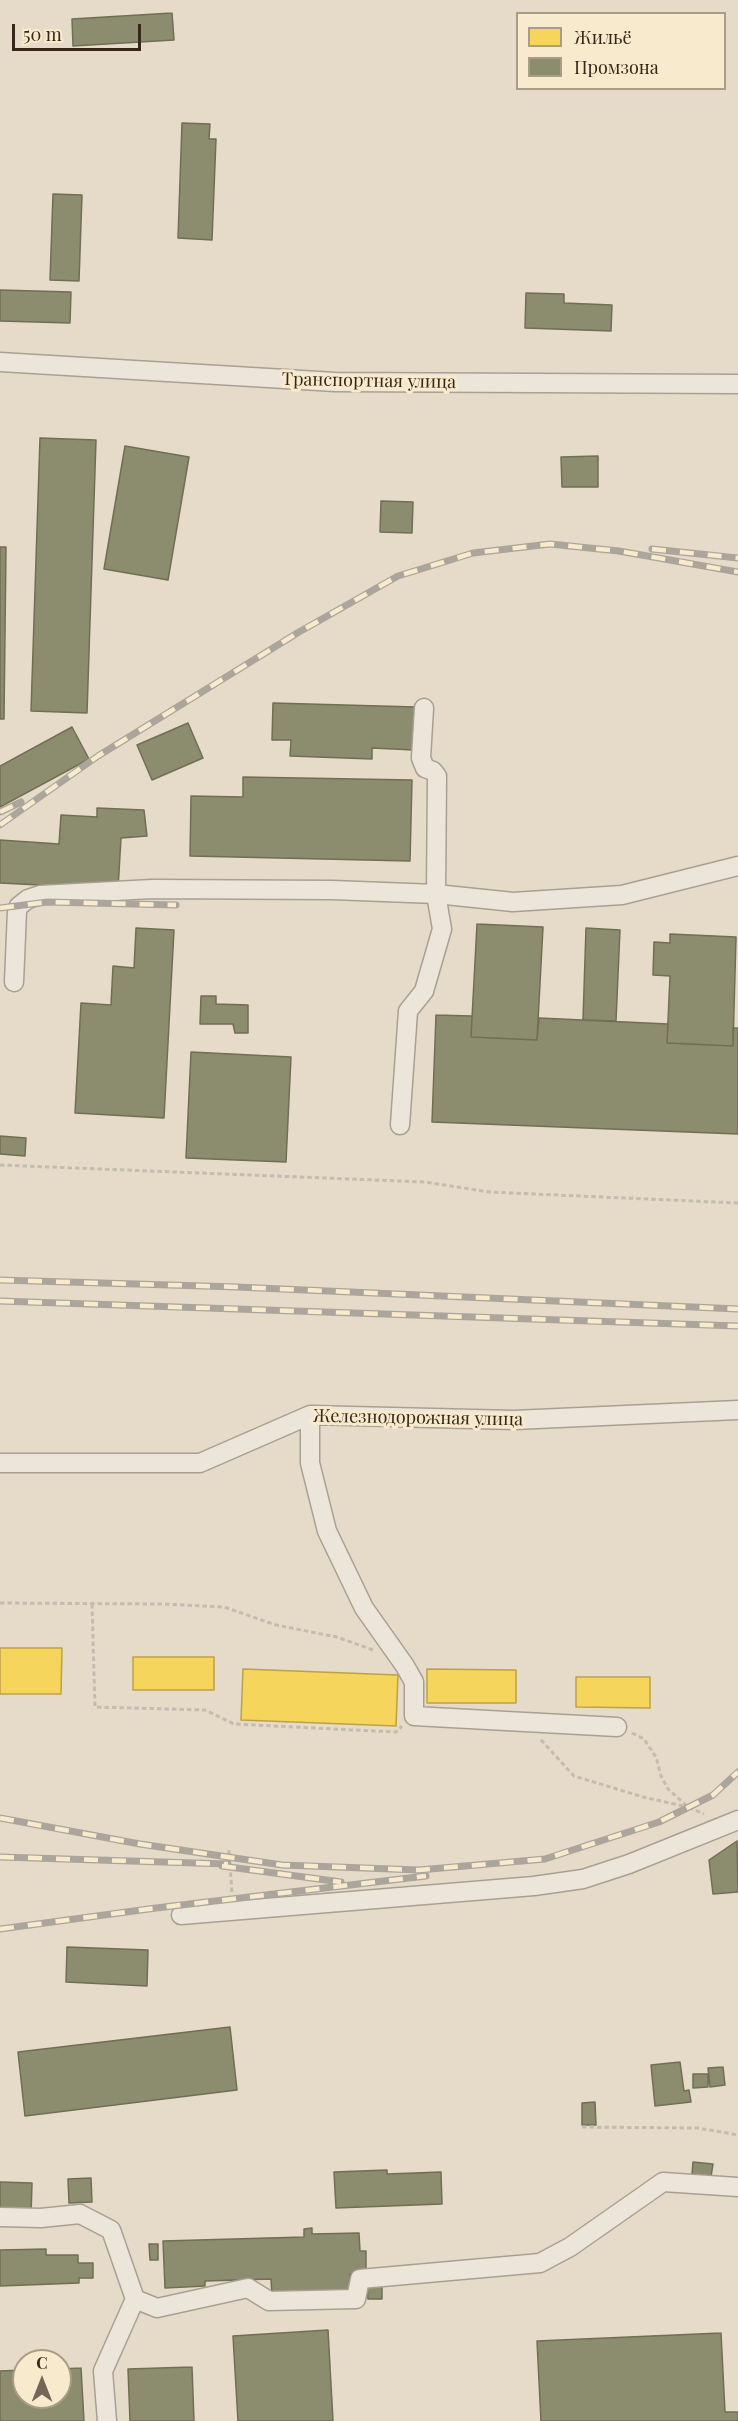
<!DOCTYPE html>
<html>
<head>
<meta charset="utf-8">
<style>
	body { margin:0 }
	#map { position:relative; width:738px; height:2421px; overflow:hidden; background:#e5dbc8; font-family:"Playfair Display",serif }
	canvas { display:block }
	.legend { position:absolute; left:516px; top:12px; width:210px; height:78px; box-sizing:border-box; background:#f8eacc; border:2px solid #ab9c85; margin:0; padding:8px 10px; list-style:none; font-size:18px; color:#37271a }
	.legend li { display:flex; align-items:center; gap:12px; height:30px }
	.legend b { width:30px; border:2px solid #ab9c85 }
	.north { position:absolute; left:12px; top:2349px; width:60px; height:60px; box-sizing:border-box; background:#f8eacc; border:2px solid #ab9c85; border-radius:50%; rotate:0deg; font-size:16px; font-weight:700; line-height:24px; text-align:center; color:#37271a }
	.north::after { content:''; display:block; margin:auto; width:21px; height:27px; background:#746657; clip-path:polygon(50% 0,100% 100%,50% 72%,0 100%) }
	.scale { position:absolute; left:12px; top:24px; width:129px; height:27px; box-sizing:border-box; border:3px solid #37271a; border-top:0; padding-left:8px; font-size:18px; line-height:21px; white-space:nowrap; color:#37271a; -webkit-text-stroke:4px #f8eacc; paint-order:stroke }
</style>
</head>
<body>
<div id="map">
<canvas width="738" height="2421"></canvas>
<ul class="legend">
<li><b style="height:16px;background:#f6d55c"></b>Жильё</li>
<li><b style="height:16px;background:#8c8c6e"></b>Промзона</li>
</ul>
<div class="north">С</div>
<div class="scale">50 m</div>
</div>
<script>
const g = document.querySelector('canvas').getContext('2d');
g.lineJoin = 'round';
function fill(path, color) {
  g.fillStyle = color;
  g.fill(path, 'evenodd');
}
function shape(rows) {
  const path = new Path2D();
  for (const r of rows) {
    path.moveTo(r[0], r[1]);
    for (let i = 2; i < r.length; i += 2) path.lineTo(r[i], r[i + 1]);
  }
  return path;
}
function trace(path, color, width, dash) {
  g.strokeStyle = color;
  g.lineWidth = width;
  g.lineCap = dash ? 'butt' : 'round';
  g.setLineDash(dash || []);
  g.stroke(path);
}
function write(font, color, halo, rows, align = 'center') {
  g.font = font + ' "Playfair Display",serif';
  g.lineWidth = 6;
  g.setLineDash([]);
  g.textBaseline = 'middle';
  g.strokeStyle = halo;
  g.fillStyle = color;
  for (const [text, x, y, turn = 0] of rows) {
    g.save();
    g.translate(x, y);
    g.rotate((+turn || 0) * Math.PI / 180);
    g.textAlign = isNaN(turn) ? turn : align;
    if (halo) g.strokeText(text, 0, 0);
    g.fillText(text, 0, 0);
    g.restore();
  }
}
const homes = shape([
	[0,1648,62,1648,61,1694,0,1694,0,1648],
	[133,1657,214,1657,214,1690,133,1690,133,1657],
	[243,1669,398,1675,396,1726,241,1720,243,1669],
	[427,1669,516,1670,516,1703,427,1703,427,1669],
	[576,1677,650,1677,650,1708,576,1707,576,1677]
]);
fill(homes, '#f6d55c');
trace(homes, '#bda148', 1.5);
const industry = shape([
	[172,13,174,40,73,46,72,19,172,13],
	[182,123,210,124,209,139,216,139,212,240,178,238,182,123],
	[53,194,82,195,79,281,50,280,53,194],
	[0,290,71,292,70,323,0,321,0,290],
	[526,293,564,294,564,303,612,305,611,331,525,328,526,293],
	[40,438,96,440,87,713,31,711,40,438],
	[125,446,189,457,168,580,104,569,125,446],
	[598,456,598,487,562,487,561,457,598,456],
	[381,501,413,502,412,533,380,532,381,501],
	[0,547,6,547,4,719,0,719,0,547],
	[273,703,416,707,414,750,372,748,372,759,290,756,291,740,272,740,273,703],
	[188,723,203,758,152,780,137,745,188,723],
	[72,727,89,759,0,807,0,766,72,727],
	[243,777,412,780,410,861,190,856,191,796,243,797,243,777],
	[97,808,144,810,147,836,121,838,118,889,0,883,0,840,59,844,61,815,97,817,97,808],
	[477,924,543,927,537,1040,471,1037,477,924],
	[136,928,174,930,164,1118,75,1113,81,1003,111,1005,113,966,134,968,136,928],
	[586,928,620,930,616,1021,583,1020,586,928],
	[670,934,736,937,733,1046,667,1043,670,976,653,975,654,942,670,943,670,934],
	[201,996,216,996,216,1004,248,1005,248,1033,235,1033,233,1024,200,1024,201,996],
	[436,1015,472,1016,471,1037,537,1040,539,1018,668,1024,667,1043,733,1046,733,1028,738,1028,738,1134,432,1122,436,1015],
	[191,1052,291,1057,286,1162,186,1158,191,1052],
	[0,1136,26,1138,25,1156,0,1154,0,1136],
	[737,1841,738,1892,713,1894,709,1860,737,1841],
	[67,1947,148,1950,147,1986,66,1982,67,1947],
	[230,2027,237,2090,25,2116,18,2052,230,2027],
	[680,2062,684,2091,689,2090,691,2102,655,2106,651,2065,680,2062],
	[723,2067,725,2085,710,2087,708,2068,723,2067],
	[693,2074,708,2074,708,2087,693,2088,693,2074],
	[595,2102,596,2125,582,2125,582,2103,595,2102],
	[693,2162,713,2164,711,2177,692,2174,693,2162],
	[387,2170,387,2174,441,2172,442,2204,336,2208,334,2172,387,2170],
	[91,2178,92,2202,69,2203,68,2179,91,2178],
	[0,2182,32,2183,31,2216,0,2216,0,2182],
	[312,2228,312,2234,359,2233,360,2251,366,2251,366,2273,350,2274,350,2295,272,2297,271,2279,205,2281,205,2286,165,2288,163,2241,304,2237,304,2229,312,2228],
	[149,2244,158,2244,158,2260,150,2260,149,2244],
	[46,2249,46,2255,78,2255,78,2263,93,2263,93,2278,79,2278,79,2283,0,2286,0,2250,46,2249],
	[367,2286,382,2286,382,2299,368,2299,367,2286],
	[328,2330,333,2421,238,2421,233,2336,328,2330],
	[721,2333,725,2412,738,2412,738,2421,541,2421,537,2341,721,2333],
	[192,2367,194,2421,130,2421,128,2369,192,2367],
	[81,2368,84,2421,0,2421,0,2371,24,2370,24,2397,60,2397,60,2369,81,2368]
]);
fill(industry, '#8c8c6e');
trace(industry, '#726e55', 1.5);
const minor = shape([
	[0,362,335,382,738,384],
	[14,982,17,911,19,906,28,899,40,895,152,889,332,890,436,894,513,902,622,895,738,866],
	[400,1125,408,1011,424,991,442,929,436,894,437,776,433,771,425,768,421,758,424,708],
	[310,1415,310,1463,327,1531,364,1608,405,1666,414,1682,414,1716,617,1727],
	[0,1463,200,1463,310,1415,514,1420,738,1410],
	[181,1915,534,1886,583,1879,629,1864,738,1820],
	[0,2217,41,2218,80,2214,111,2230,135,2299,157,2308,248,2288,269,2301,356,2299,360,2279,540,2263,570,2247,663,2182,738,2187],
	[107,2421,103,2371,135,2299]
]);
trace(minor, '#a9a092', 21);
trace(shape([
	[0,1165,425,1182,489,1192,738,1203],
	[0,1603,162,1604,224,1607,276,1625,337,1637,373,1650],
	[92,1604,95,1707,205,1710,234,1724,396,1732,402,1726],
	[632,1733,644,1739,656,1757,661,1776,668,1789,688,1807,704,1814],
	[541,1740,574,1776,643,1797,688,1807],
	[229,1850,232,1893],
	[582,2127,698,2128,738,2135]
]), '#c4bcb1', 3, [4.5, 3]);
trace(minor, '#ece6da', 18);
const rail = shape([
	[652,549,738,558],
	[0,812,21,802],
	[0,825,98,756,299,632,398,576,473,553,550,544,619,551,738,572],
	[0,908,48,902,176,905],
	[0,1280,237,1287,738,1309],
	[0,1301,738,1326],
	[0,1818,140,1844,282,1865,419,1870,545,1859,659,1822,713,1795,738,1772],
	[0,1857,228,1864],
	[222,1866,341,1882],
	[0,1929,156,1908,426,1876]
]);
trace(rail, '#aba59b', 7);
trace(rail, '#f8eacc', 4.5, [14]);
write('18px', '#37271a', '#f8eacc', [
	["Транспортная улица",369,381,1],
	["Железнодорожная улица",418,1418,1]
]);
</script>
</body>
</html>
